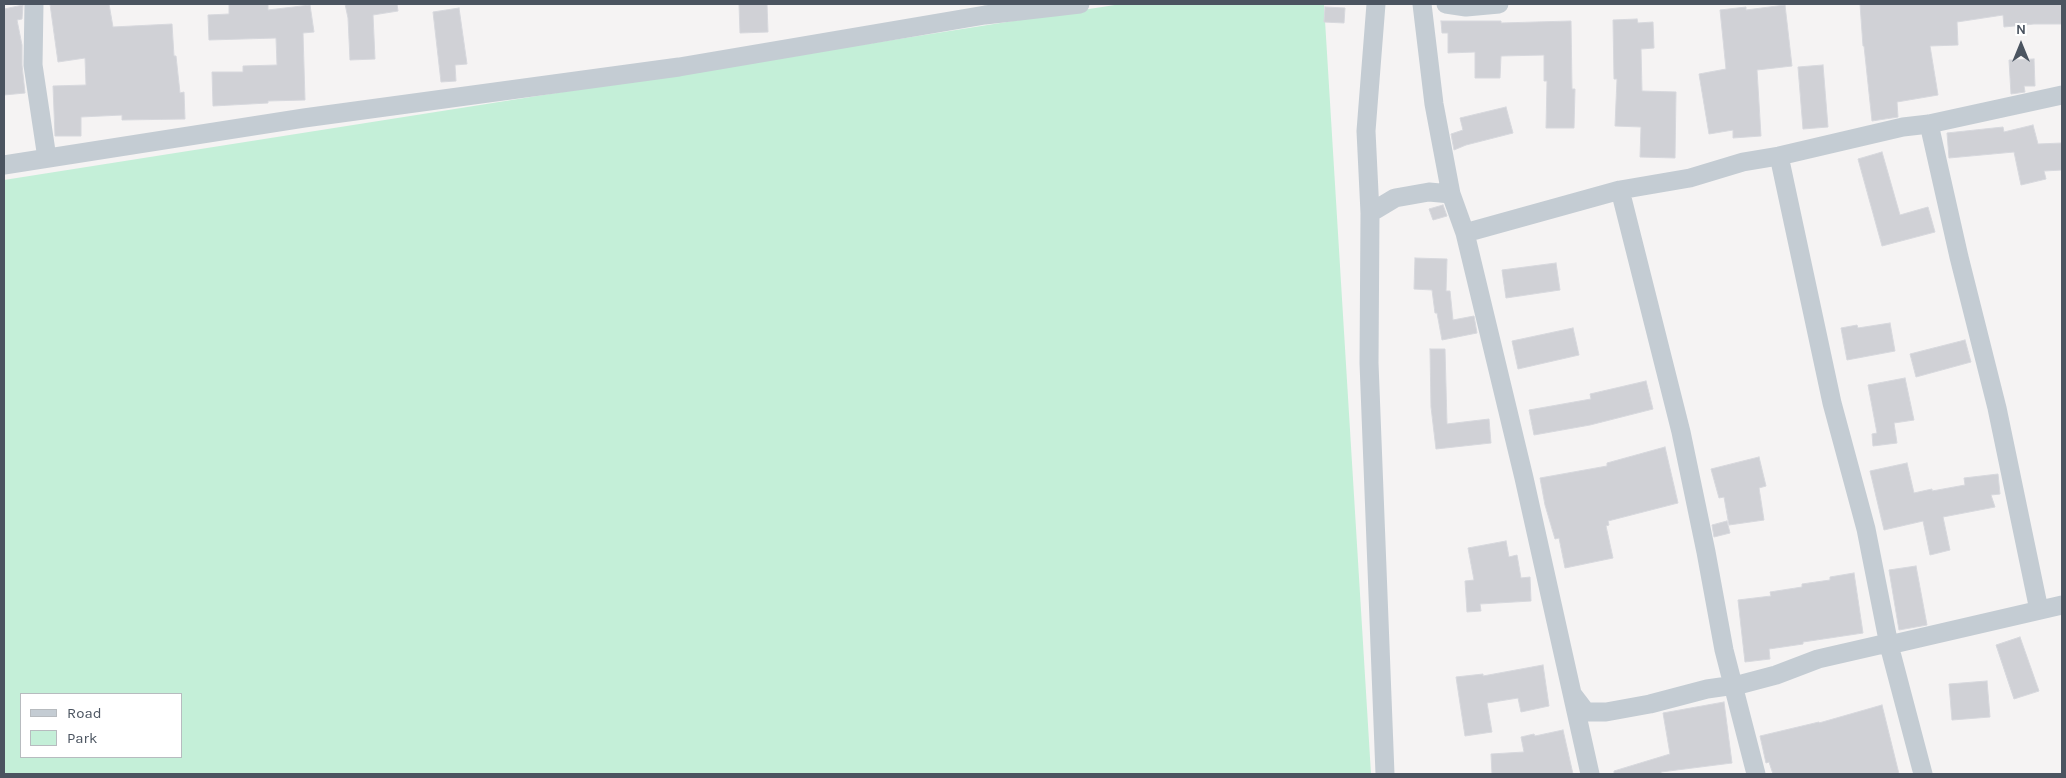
<!DOCTYPE html>
<html>
<head>
<meta charset="utf-8">
<style>
	body { margin:0 }
	#map { position:relative; width:2066px; height:778px; overflow:hidden; background:#f5f3f3; font-family:Karla,sans-serif }
	canvas { display:block }
	.frame { position:absolute; inset:0; border:5px solid #4b5460; pointer-events:none }
	.legend { position:absolute; left:20px; top:693px; width:162px; height:65px; box-sizing:border-box; background:#fff; border:1px solid #b7bbbf; margin:0; padding:6px 9px; list-style:none; font-size:15px; color:#4b5460 }
	.legend li { display:flex; align-items:center; gap:10px; height:25px }
	.legend b { width:25px; border:1px solid #b7bbbf }
	.north { position:absolute; left:1996px; top:20px; width:50px; height:50px; -webkit-text-stroke:4px #fff; paint-order:stroke; rotate:0deg; font-size:14px; font-weight:700; line-height:20px; text-align:center; color:#4b5460 }
	.north::after { content:''; display:block; margin:auto; width:18px; height:22px; background:#4b5460; clip-path:polygon(50% 0,100% 100%,50% 72%,0 100%) }
</style>
</head>
<body>
<div id="map">
<canvas width="2066" height="778"></canvas>
<div class="frame"></div>
<ul class="legend">
<li><b style="height:6px;background:#c4ccd3"></b>Road</li>
<li><b style="height:14px;background:#c4efd8"></b>Park</li>
</ul>
<div class="north">N</div>
</div>
<script>
const g = document.querySelector('canvas').getContext('2d');
g.lineJoin = 'round';
function fill(path, color) {
  g.fillStyle = color;
  g.fill(path, 'evenodd');
}
function shape(rows) {
  const path = new Path2D();
  for (const r of rows) {
    path.moveTo(r[0], r[1]);
    for (let i = 2; i < r.length; i += 2) path.lineTo(r[i], r[i + 1]);
  }
  return path;
}
function trace(path, color, width, dash) {
  g.strokeStyle = color;
  g.lineWidth = width;
  g.lineCap = dash ? 'butt' : 'round';
  g.setLineDash(dash || []);
  g.stroke(path);
}
fill(shape([
	[1121,4,1324,4,1371,774,4,774,4,180],
	[21,694,181,694,181,757,21,757]
]), '#c4efd8');
const building = shape([
	[50,4,109,4,113,27,172,24,174,56,176,56,180,93,184,92,185,119,122,120,122,115,81,117,81,136,55,136,53,86,86,85,85,58,58,62,50,4],
	[229,4,268,4,268,10,310,5,314,32,303,33,305,100,268,101,268,103,213,106,212,72,243,72,243,66,277,65,276,38,209,40,208,15,229,14,229,4],
	[345,4,397,4,398,11,373,15,375,59,350,60,348,18,345,4],
	[739,4,767,4,768,32,740,33,739,4],
	[1860,4,2061,4,2062,24,2034,24,2004,27,2003,15,1957,22,1958,45,1930,46,1938,95,1897,102,1898,117,1872,121,1864,46,1863,46,1860,4],
	[23,5,22,19,17,20,22,45,22,65,25,93,4,95,4,9,23,5],
	[1785,5,1792,66,1757,70,1761,136,1733,138,1733,130,1709,134,1699,74,1726,69,1720,10,1746,7,1746,10,1785,5],
	[1325,7,1345,8,1344,23,1324,22,1325,7],
	[459,8,467,64,455,65,456,81,441,82,433,12,459,8],
	[1637,19,1638,23,1653,22,1654,48,1641,49,1642,91,1676,92,1675,158,1640,157,1641,127,1615,126,1617,79,1614,79,1613,20,1637,19],
	[1441,21,1501,21,1501,23,1571,21,1572,89,1575,89,1574,128,1546,128,1547,81,1544,81,1544,55,1501,56,1500,78,1475,78,1475,52,1448,53,1448,33,1442,33,1441,21],
	[2034,59,2035,86,2024,86,2025,92,2011,94,2009,60,2034,59],
	[1823,65,1828,127,1803,129,1798,67,1823,65],
	[1506,107,1513,133,1466,145,1454,150,1451,134,1463,130,1460,118,1506,107],
	[2033,125,2038,144,2062,143,2062,170,2044,171,2046,179,2021,185,2014,152,1949,158,1947,133,2003,127,2004,132,2033,125],
	[1882,152,1900,215,1928,207,1935,232,1882,246,1858,159,1882,152],
	[1443,205,1447,216,1433,220,1429,209,1443,205],
	[1415,258,1447,259,1446,291,1450,291,1453,320,1474,316,1477,333,1442,340,1437,313,1435,313,1432,290,1414,289,1415,258],
	[1556,263,1560,290,1506,298,1502,270,1556,263],
	[1890,323,1895,351,1847,360,1841,328,1857,325,1858,328,1890,323],
	[1573,328,1579,355,1518,369,1512,341,1573,328],
	[1965,340,1971,362,1916,377,1910,354,1965,340],
	[1430,349,1445,349,1447,424,1489,419,1491,443,1436,449,1431,407,1430,349],
	[1905,378,1914,420,1894,423,1897,443,1873,446,1872,434,1877,433,1868,385,1905,378],
	[1646,381,1653,409,1590,425,1534,435,1529,410,1591,399,1590,394,1646,381],
	[1665,447,1678,503,1608,521,1609,525,1606,526,1613,558,1565,568,1559,538,1555,539,1545,505,1540,478,1607,466,1607,463,1665,447],
	[1759,457,1766,486,1759,488,1764,520,1729,525,1724,497,1719,498,1711,469,1759,457],
	[1907,463,1914,493,1932,489,1932,491,1965,485,1964,478,1998,474,2000,494,1991,495,1995,507,1943,517,1950,550,1930,555,1923,521,1884,530,1870,471,1907,463],
	[1727,521,1730,533,1714,537,1712,525,1727,521],
	[1506,541,1509,557,1517,555,1521,578,1530,577,1531,601,1480,604,1481,611,1467,612,1465,581,1474,580,1468,548,1506,541],
	[1916,566,1927,625,1899,630,1889,570,1916,566],
	[1854,573,1863,633,1803,642,1803,644,1769,649,1770,659,1745,662,1738,600,1771,596,1770,592,1802,587,1802,584,1830,580,1830,577,1854,573],
	[2020,637,2039,691,2014,699,1996,645,2020,637],
	[1543,665,1549,706,1521,712,1518,698,1487,703,1492,732,1465,736,1456,677,1483,674,1483,676,1543,665],
	[1987,681,1990,717,1952,720,1949,684,1987,681],
	[1724,702,1732,763,1661,772,1661,774,1614,774,1614,771,1670,754,1663,713,1724,702],
	[1882,705,1899,774,1773,774,1769,762,1766,763,1760,736,1819,722,1819,723,1882,705],
	[1563,730,1573,774,1492,774,1491,754,1524,752,1521,737,1534,734,1535,736,1563,730]
]);
fill(building, '#d0d1d6');
trace(building, '#d7d8dd', 1);
trace(shape([
	[34,4,33,65,47,158],
	[1376,4,1366,131,1370,213,1369,363,1385,774],
	[1422,4,1434,104,1451,194,1465,233,1524,478,1590,774],
	[1446,4,1466,7,1499,4],
	[1929,124,1959,257,1997,408,2039,610],
	[1779,156,1832,403,1866,529,1889,645,1923,774],
	[4,165,304,118,679,67,985,15,1080,4],
	[1620,190,1681,432,1706,552,1724,650,1756,774],
	[1370,213,1395,198,1429,192,1451,194],
	[1465,233,1620,190,1690,178,1743,162,1779,156,1903,127,1929,124,2062,95],
	[1573,695,1586,712,1606,712,1650,704,1707,689,1742,684,1776,675,1818,659,1879,645,1889,645,2062,605]
]), '#c4ccd3', 19);
</script>
</body>
</html>
